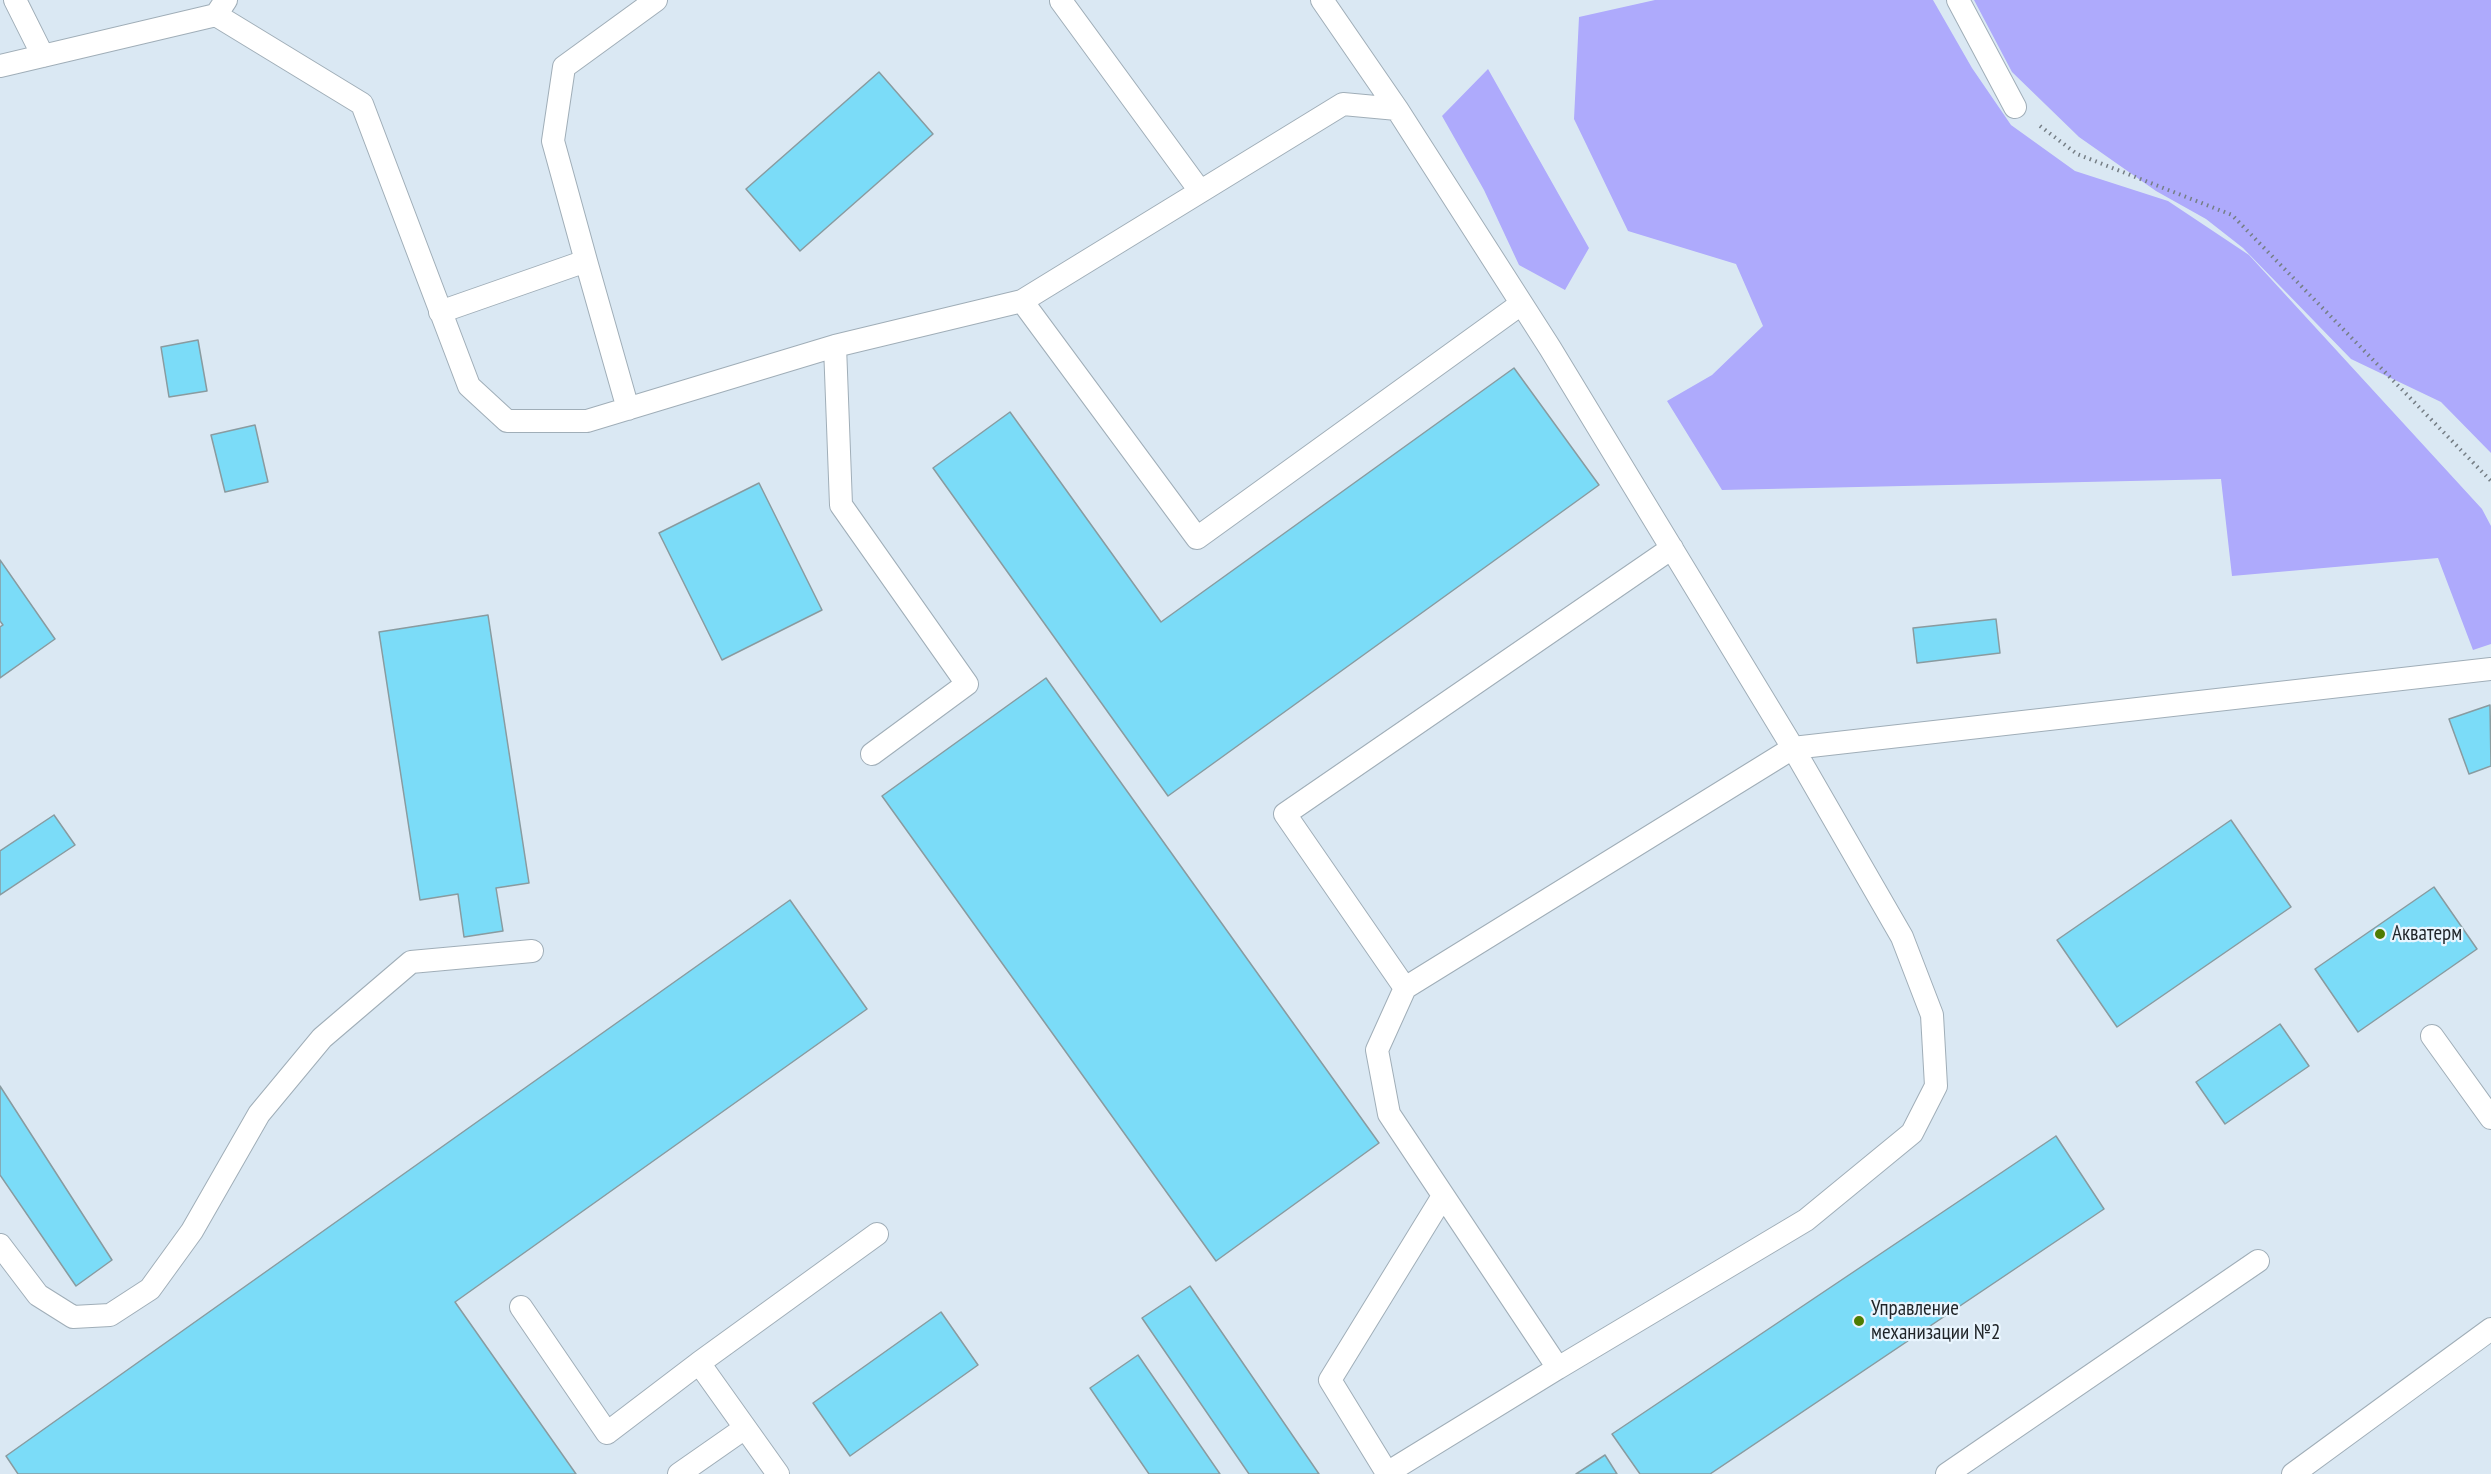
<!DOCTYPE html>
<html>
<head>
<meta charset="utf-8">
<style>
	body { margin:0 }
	canvas { display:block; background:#dae8f3 }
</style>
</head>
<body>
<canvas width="2491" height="1474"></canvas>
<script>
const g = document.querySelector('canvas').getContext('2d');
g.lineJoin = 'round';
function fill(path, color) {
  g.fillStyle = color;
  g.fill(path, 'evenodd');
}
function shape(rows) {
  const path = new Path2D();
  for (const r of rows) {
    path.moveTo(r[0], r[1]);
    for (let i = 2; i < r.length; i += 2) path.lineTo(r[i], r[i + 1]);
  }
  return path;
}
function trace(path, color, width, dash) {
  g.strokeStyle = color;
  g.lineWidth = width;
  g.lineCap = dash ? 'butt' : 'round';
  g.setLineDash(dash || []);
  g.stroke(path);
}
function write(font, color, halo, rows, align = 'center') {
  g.font = font + ' "PT Sans Narrow",sans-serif';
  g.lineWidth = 4.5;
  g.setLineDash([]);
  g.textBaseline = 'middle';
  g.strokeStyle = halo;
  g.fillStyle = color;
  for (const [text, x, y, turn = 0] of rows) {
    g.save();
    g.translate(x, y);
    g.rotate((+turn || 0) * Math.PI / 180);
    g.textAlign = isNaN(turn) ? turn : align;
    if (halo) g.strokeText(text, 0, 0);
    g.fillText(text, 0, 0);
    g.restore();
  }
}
fill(shape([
	[1655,0,1933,0,1972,68,2011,125,2075,171,2168,201,2249,255,2482,509,2491,526,2491,644,2473,650,2438,558,2232,576,2221,479,1722,490,1667,401,1712,375,1763,326,1736,264,1628,231,1574,119,1579,17],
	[1974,0,2491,0,2491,453,2441,402,2351,359,2243,248,2206,219,2156,191,2079,137,2012,72],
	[1488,69,1589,248,1565,290,1519,265,1484,190,1442,116]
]), '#aeaafc');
const building = shape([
	[879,72,933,134,800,251,746,189,879,72],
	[198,340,207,391,169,397,161,347,198,340],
	[1514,368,1599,485,1168,796,933,468,1010,412,1161,622,1514,368],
	[255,425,268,482,225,492,211,435,255,425],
	[759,483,822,610,722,660,659,533,759,483],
	[0,560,55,639,0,678,0,627,3,625,0,621,0,560],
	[488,615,529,883,496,888,503,931,464,937,458,894,420,900,379,632,488,615],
	[1996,619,2000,653,1917,663,1913,628,1996,619],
	[1046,678,1379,1143,1216,1261,882,796,1046,678],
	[2490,705,2491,766,2469,774,2449,719,2490,705],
	[54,815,75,845,0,895,0,851,54,815],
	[2231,820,2291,907,2117,1027,2057,940,2231,820],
	[2434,887,2477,949,2358,1032,2315,969,2434,887],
	[790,900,867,1009,455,1302,576,1474,18,1474,6,1456,790,900],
	[2280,1024,2309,1066,2225,1124,2196,1082,2280,1024],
	[0,1086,112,1260,76,1286,0,1175,0,1086],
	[2056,1136,2104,1209,1710,1474,1640,1474,1612,1434,2056,1136],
	[1190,1286,1319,1474,1249,1474,1142,1318,1190,1286],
	[941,1312,978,1365,850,1456,813,1403,941,1312],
	[1138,1355,1220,1474,1149,1474,1090,1388,1138,1355],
	[1605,1455,1617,1474,1576,1474,1605,1455]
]);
fill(building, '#7bdcf8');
trace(building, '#899ba0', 1.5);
const lane = shape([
	[15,0,43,56],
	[1063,0,1061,1,1200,191],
	[1322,0,1397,109],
	[1958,0,2015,107],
	[216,15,362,104,469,386,507,421,587,421,835,346,1022,301,1343,104,1397,109,1550,348,1793,748,2491,669],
	[0,66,216,15,226,0],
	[586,261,628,409],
	[1022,301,1197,538,1521,304],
	[440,312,586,261,553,141,564,67,656,0],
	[835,346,841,505,967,684,872,754],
	[1405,988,1377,1050,1389,1114,1558,1368,1806,1220,1912,1133,1936,1086,1932,1015,1902,937,1793,748,1405,988,1285,814,1672,548],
	[2432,1036,2491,1118],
	[1443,1196,1330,1380,1387,1473,1558,1368],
	[0,1245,38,1295,73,1317,110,1315,150,1289,192,1231,259,1114,322,1038,411,962,532,951],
	[521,1307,607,1433,699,1363,778,1474],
	[699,1363,877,1234],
	[679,1474,745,1428],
	[1947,1474,2258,1261],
	[2293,1474,2491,1329]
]);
trace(lane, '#a0aeb8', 24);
trace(shape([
	[2040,126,2077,154,2232,215,2491,481]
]), '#757e85', 4, [1.5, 4.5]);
trace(lane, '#fff', 22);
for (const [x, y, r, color] of [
	[2380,934,6,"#4e7c02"],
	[1859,1321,6,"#4e7c02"]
]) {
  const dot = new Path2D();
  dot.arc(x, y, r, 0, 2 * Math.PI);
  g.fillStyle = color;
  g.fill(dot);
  trace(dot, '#e9f5fe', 2);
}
write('21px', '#1f2428', '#e9f5fe', [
	["Акватерм",2392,934],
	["Управление",1871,1309],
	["механизации №2",1871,1333]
], 'left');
</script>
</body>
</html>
